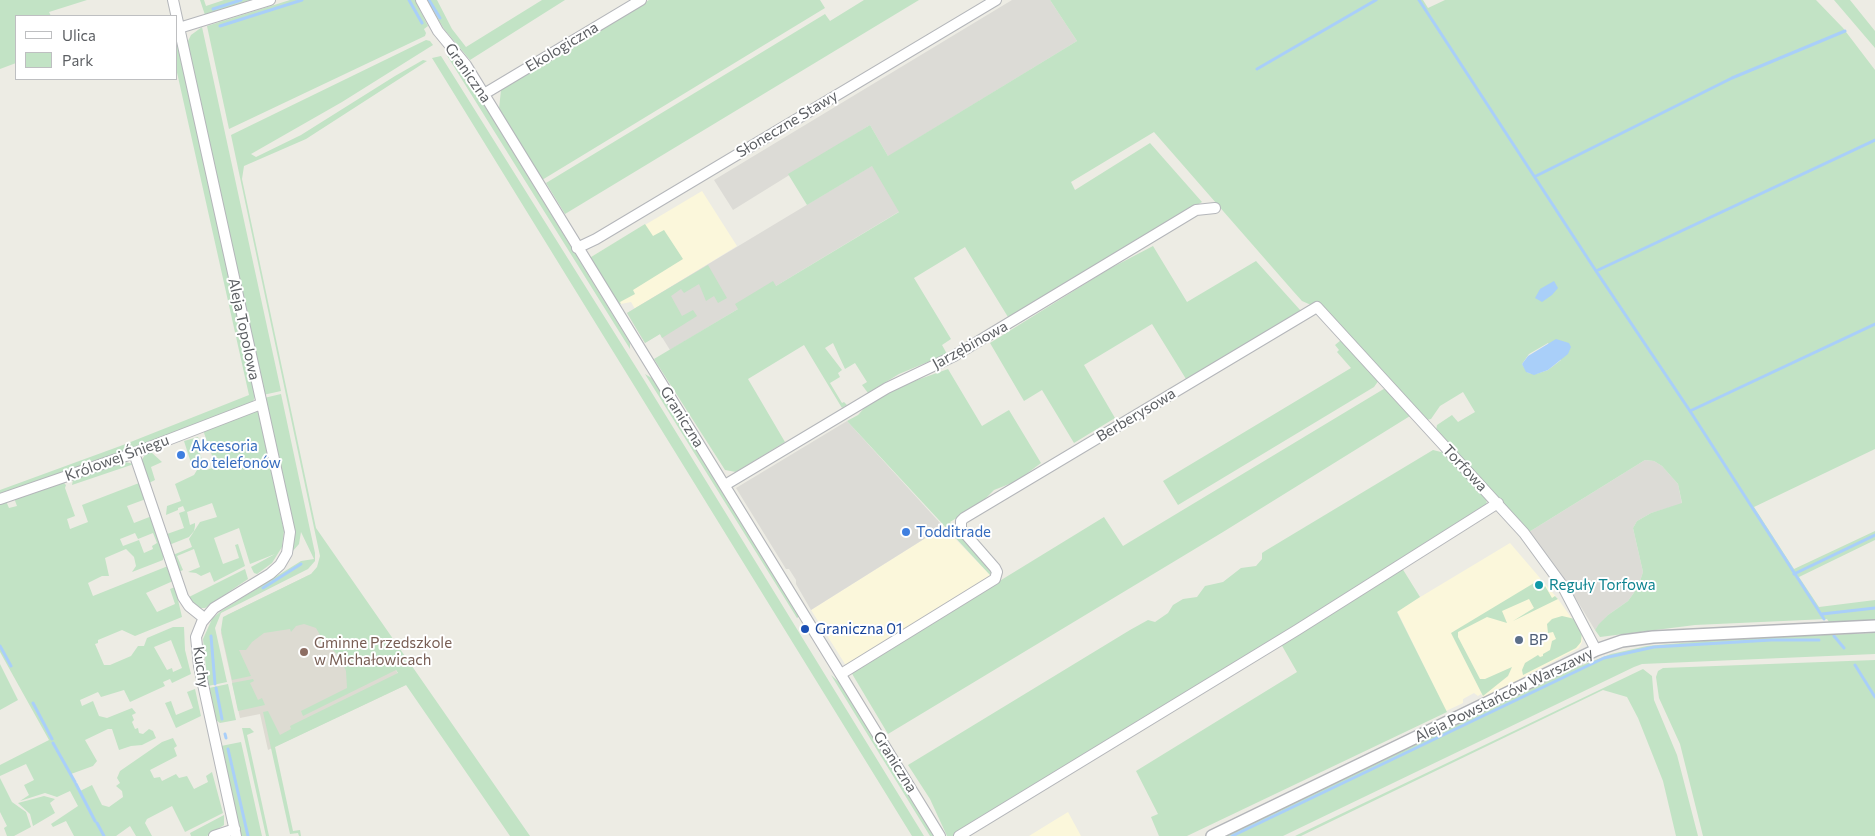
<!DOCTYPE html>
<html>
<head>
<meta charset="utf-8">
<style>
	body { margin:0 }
	#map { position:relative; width:1875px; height:836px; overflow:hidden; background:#edece4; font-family:Commissioner,sans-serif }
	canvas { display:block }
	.legend { position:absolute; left:15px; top:15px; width:162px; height:65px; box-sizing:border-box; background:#fff; border:1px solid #bebfc1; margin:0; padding:6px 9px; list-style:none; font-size:15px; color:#5c5f63 }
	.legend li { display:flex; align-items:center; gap:10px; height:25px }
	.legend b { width:25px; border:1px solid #bebfc1 }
</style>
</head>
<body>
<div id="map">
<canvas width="1875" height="836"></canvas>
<ul class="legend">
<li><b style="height:6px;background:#fff"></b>Ulica</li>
<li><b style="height:14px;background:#c2e3c5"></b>Park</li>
</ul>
</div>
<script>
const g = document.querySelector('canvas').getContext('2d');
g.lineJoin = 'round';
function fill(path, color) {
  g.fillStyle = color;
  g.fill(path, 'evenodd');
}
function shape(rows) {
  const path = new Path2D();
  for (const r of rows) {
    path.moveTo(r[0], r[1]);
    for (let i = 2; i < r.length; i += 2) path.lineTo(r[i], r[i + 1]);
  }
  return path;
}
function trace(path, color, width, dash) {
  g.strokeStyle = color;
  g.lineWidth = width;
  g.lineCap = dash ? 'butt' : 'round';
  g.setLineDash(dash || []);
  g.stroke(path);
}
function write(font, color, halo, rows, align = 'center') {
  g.font = font + ' Commissioner,sans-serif';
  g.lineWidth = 4;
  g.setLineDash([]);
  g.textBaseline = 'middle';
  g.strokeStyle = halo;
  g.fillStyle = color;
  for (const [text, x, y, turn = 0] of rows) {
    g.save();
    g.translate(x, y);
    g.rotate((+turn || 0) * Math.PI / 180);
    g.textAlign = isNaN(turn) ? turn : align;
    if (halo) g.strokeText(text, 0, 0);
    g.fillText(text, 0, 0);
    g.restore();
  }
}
fill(shape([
	[702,191,737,246,635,309,631,302,621,304,591,257],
	[941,524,990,575,989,578,847,665,845,664,811,610,932,534],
	[1510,543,1558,599,1583,634,1582,642,1579,648,1484,698,1481,694,1478,696,1474,693,1463,699,1463,703,1446,711,1397,611],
	[1068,812,1081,836,1029,836,1050,823]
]), '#fbf7db');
fill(shape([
	[1012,0,1050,0,1077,41,897,151,925,196,670,350,660,334,645,343,627,313,888,156,870,125,733,210,714,180],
	[847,421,941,524,932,534,811,610,796,584,796,580,789,569,786,569,736,488],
	[1645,460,1654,461,1662,466,1678,484,1682,504,1651,513,1637,521,1633,528,1643,572,1638,587,1628,601,1608,615,1595,630,1564,579,1529,532]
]), '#dcdbd6');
fill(shape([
	[311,574,334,581,406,685,268,750,260,714,240,718,221,633,227,615]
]), '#dddbd2');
fill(shape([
	[0,0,87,0,49,12,51,16,16,16,16,63,0,69],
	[200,0,204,0,206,6,224,0,252,0,205,15],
	[290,0,415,0,428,26,424,29,426,33,425,36,229,129,207,26],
	[427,0,437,0,452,29,466,47,542,0,565,0,470,60,444,29],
	[649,0,820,0,825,8,542,180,499,109,501,90],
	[864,0,919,0,565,214,546,183,825,14,830,21],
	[1050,0,1423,0,1428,8,1445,0,1816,0,1843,28,1875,70,1875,449,1754,507,1794,569,1875,531,1875,540,1799,577,1819,607,1875,600,1875,620,1829,622,1827,619,1695,625,1600,637,1595,630,1599,624,1608,615,1628,601,1638,587,1643,572,1633,528,1637,521,1651,513,1682,503,1678,484,1662,466,1654,461,1645,460,1529,532,1436,430,1437,425,1452,415,1458,422,1475,412,1463,392,1440,406,1431,419,1427,420,1423,417,1318,301,1311,305,1302,301,1293,291,1154,132,1071,182,1075,190,1150,143,1202,202,1013,317,1008,317,965,247,914,278,951,339,942,345,947,354,899,374,868,393,862,385,867,382,855,363,845,369,833,343,825,348,842,370,838,373,840,377,830,383,842,403,844,402,847,405,842,408,804,345,748,379,785,442,736,472,725,470,654,359,738,309,735,304,773,281,776,286,899,212,872,166,807,205,788,174,870,125,888,156,1077,41],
	[1548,343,1561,360,1548,370,1536,374,1528,373,1522,364,1529,354],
	[1834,0,1850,0,1875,31,1875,48],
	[202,27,281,391,263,395,187,43,191,35],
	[176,34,255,396,253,402,126,451,0,494,0,490,123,445,249,395,176,68],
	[426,40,430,41,433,45,342,102,251,154,256,157,301,135,395,76,423,60,427,61,306,139,244,166,242,179,316,528,530,836,510,836,406,685,275,747,293,831,300,830,301,836,299,836,298,833,290,834,263,712,268,711,280,735,291,729,290,726,398,673,396,670,303,716,301,711,347,688,346,671,340,657,324,641,320,642,320,635,316,628,304,624,296,626,291,632,290,629,264,633,252,642,246,650,239,650,251,676,232,680,221,630,223,617,311,574,317,567,320,556,231,135],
	[446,54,459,64,630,343,630,349],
	[441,56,644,380,924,836,912,836,432,58],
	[645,224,653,236,664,230,683,259,633,290,635,294,620,302,621,304,617,303,590,260,591,257],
	[1153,246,1187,302,1256,261,1301,311,1186,379,1152,324,1084,365,1115,418,1074,443,1042,390,1024,401,990,343,1109,269],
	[708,265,727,298,718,303,714,296,706,301,699,284,684,293,681,289,671,296,682,316,693,310,697,316,662,338,660,334,645,343,627,313],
	[1341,340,1379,380,1374,387,1178,505,1163,481,1351,368,1337,352,1339,350,1335,345],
	[948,369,982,426,1009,410,1041,463,1017,481,994,490,980,504,950,522,991,572,989,578,990,575,847,421,858,415,869,403,903,385],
	[645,374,653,379,694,444,800,616,797,618],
	[1387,387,1410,416,1223,532,888,734,851,672,1104,517,1123,546],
	[281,394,315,553,315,561,308,569,221,613,215,628,227,682,208,686,203,639,212,619,221,611,301,561,314,559,301,532,299,544,292,552,294,528,264,398],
	[256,411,259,413,284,531,282,547,272,563,257,574,254,573,251,567,275,554,250,564,239,528,214,538,223,564,239,558,235,545,238,544,245,566,214,582,210,572,201,576,196,573,188,572,200,567,194,549,177,556,183,570,179,572,173,555,192,547,189,539,200,522,217,517,212,503,187,512,190,525,195,523,195,526,194,531,189,537,169,545,163,525,167,534,184,528,179,513,185,511,183,506,178,508,178,510,166,515,167,506,181,501,175,484,194,475,197,470,191,463,184,441,198,437,201,444,197,446,206,470,216,467,203,430],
	[1433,450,1445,453,1487,498,1486,508,955,836,947,836,930,799,908,765,1130,630,1148,620,1155,622,1168,613,1173,605,1183,599,1197,597,1205,586,1223,582,1241,568,1256,566,1262,559,1262,553,1265,551],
	[151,452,162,462,151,467,155,480,149,483,141,461,145,455],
	[120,461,134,464,72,485,73,480,81,475],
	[138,473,164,550,163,560,132,572,136,566,134,557,126,549,105,558,109,576,102,576,88,583,93,596,168,566,173,581,146,593,157,612,175,604,170,589,175,587,182,617,135,636,122,630,98,640,98,643,95,644,104,665,110,665,131,656,138,646,144,646,147,638,173,627,184,627,185,650,191,674,172,683,170,679,163,682,165,686,130,702,124,690,101,697,98,692,80,700,82,706,93,701,99,716,107,718,132,708,136,713,132,715,134,720,132,722,135,729,138,728,139,733,143,734,149,729,153,731,156,738,142,745,131,746,119,750,112,729,108,729,85,740,97,761,93,766,71,774,80,791,92,785,102,805,109,807,123,797,122,791,116,786,120,783,117,778,120,771,162,742,173,738,177,746,174,748,177,756,150,770,154,778,160,777,162,781,176,774,179,778,187,776,194,789,208,782,206,776,212,772,223,813,185,832,172,806,147,819,145,823,152,836,136,836,130,826,116,836,74,836,66,821,53,827,51,824,78,806,70,791,57,797,45,793,20,801,29,795,24,785,34,780,26,764,0,776,0,765,49,740,0,652,0,503,6,501,9,508,17,506,14,498,63,482,66,485,65,488,75,516,67,519,70,529,88,522,82,505,139,483],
	[146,499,152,516,134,523,127,506],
	[135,533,138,539,153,533,157,543,152,546,153,549,144,553,139,540,123,546,120,539],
	[171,640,182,668,173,672,172,668,167,670,154,647],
	[1402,568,1420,597,1397,612,1447,712,1187,836,1159,836,1151,817,1158,814,1136,771,1297,672,1281,644],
	[245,569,248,579,205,608,198,608,187,598],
	[1541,579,1552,598,1555,596,1558,599,1513,621,1534,608,1529,599,1502,611,1507,623,1487,617,1458,632,1458,637,1480,679,1485,679,1512,667,1508,676,1483,696,1451,633,1534,583,1539,588,1542,586,1538,580],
	[1562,616,1575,619,1582,632,1581,642,1576,648,1523,675,1522,670,1525,663,1538,655,1540,657,1543,656,1543,654,1550,650,1552,641,1556,639,1553,632,1548,633,1547,624,1552,619],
	[1875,633,1875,654,1642,664,1634,667,1283,836,1226,836,1572,669,1611,654,1647,646,1727,639],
	[1875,660,1875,836,1703,836,1680,744,1659,698,1656,677,1658,671,1663,668],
	[0,664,18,700,0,710],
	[1643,669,1652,676,1654,700,1677,755,1698,836,1676,836,1663,781,1638,718,1627,697,1603,690,1301,836,1295,836],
	[831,675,840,683,936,836,930,836],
	[253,679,254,681,250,683,258,700,262,698,265,705,238,711,232,683],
	[228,684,236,720,220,723,216,720,209,688],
	[195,689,201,716,176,728,165,703,171,701,176,715,193,708,187,692],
	[242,728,250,728,254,732,247,735,269,836,266,836],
	[241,742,262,836,241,836,221,746],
	[0,778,12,802,26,812,31,827,14,836,7,836,4,828,7,826,0,812],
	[44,796,55,799,50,803,55,813,33,826,30,814,18,803],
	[224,815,224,825,207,836,191,836,190,833]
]), '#c2e3c5');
fill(shape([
	[1554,281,1558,288,1552,295,1542,302,1535,298,1540,289],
	[1556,339,1569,343,1571,347,1568,354,1548,370,1534,375,1526,372,1522,364,1528,356]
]), '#a9cff9');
trace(shape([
	[409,0,422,23],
	[429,0,440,18],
	[1419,0,1596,271,1690,411,1824,619],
	[213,9,241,0],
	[220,26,302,0],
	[1257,69,1376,0],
	[1536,176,1732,78,1845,31],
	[1596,271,1875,140],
	[1690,411,1875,324],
	[1794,574,1875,535],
	[263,588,301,564],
	[1822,614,1875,608],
	[211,636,215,684],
	[1834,636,1844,648],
	[0,646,11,666],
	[1855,665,1875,697],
	[216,688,222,719],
	[33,703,52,739],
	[225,734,226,738],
	[53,743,75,782],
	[228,749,248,836],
	[76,784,95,821],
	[97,823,104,836],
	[1232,836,1604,658,1654,647,1771,640,1819,640]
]), '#a9cff9', 3);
const minor = shape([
	[173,0,290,532,287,553,280,565,270,574,214,608,202,622,196,637,199,666,236,836],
	[421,0,438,31,466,65,940,836],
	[179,28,270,0],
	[484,94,641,0],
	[577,248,596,239,996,0],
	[134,453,183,597,189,606,204,618],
	[725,485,887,388,954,356,1196,210,1215,208],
	[0,499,134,453,261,404],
	[841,674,995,579,997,572,995,568,961,529,961,521,964,518,1317,307,1524,533,1562,585,1596,650],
	[214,836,235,829],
	[959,836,1297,630,1498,503]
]);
const tertiary = shape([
	[1212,836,1596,650,1622,641,1653,637,1875,626]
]);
trace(minor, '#b4b6ba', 12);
trace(tertiary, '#b4b6ba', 14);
trace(minor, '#fff', 10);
trace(tertiary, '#fff', 11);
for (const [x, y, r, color] of [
	[181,455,5,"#3f7fe0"],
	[906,532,5,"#3f7fe0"],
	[1539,585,5,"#0f9aa8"],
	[805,629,5,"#1a4fb4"],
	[1519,640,5,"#5c6f8a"],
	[304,652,5,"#8d6e63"]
]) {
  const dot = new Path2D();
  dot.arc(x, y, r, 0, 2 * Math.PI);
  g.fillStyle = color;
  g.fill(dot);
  trace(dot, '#fff', 2);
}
write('15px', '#5c5f63', '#fff', [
	["Ekologiczna",562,47,-31],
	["Graniczna",468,73,55],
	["Słoneczne Stawy",787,124,-31],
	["Aleja Topolowa",244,329,78],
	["Jarzębinowa",970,345,-29],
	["Berberysowa",1136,415,-31],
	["Graniczna",682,417,58],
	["Królowej Śniegu",117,458,-20],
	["Torfowa",1465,468,47],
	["Kuchy",201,667,82],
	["Aleja Powstańców Warszawy",1504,695,-26],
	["Graniczna",895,762,58]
]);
write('15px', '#366cbe', '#fff', [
	["Akcesoria",191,446],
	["do telefonów",191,463],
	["Todditrade",916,532]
], 'left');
write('15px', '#0d838f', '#fff', [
	["Reguły Torfowa",1549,585]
], 'left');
write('15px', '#164399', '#fff', [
	["Graniczna 01",815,629]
], 'left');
write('15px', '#4e5e75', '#fff', [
	["BP",1529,640]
], 'left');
write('15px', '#785e54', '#fff', [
	["Gminne Przedszkole",314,643],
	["w Michałowicach",314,660]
], 'left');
</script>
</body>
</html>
